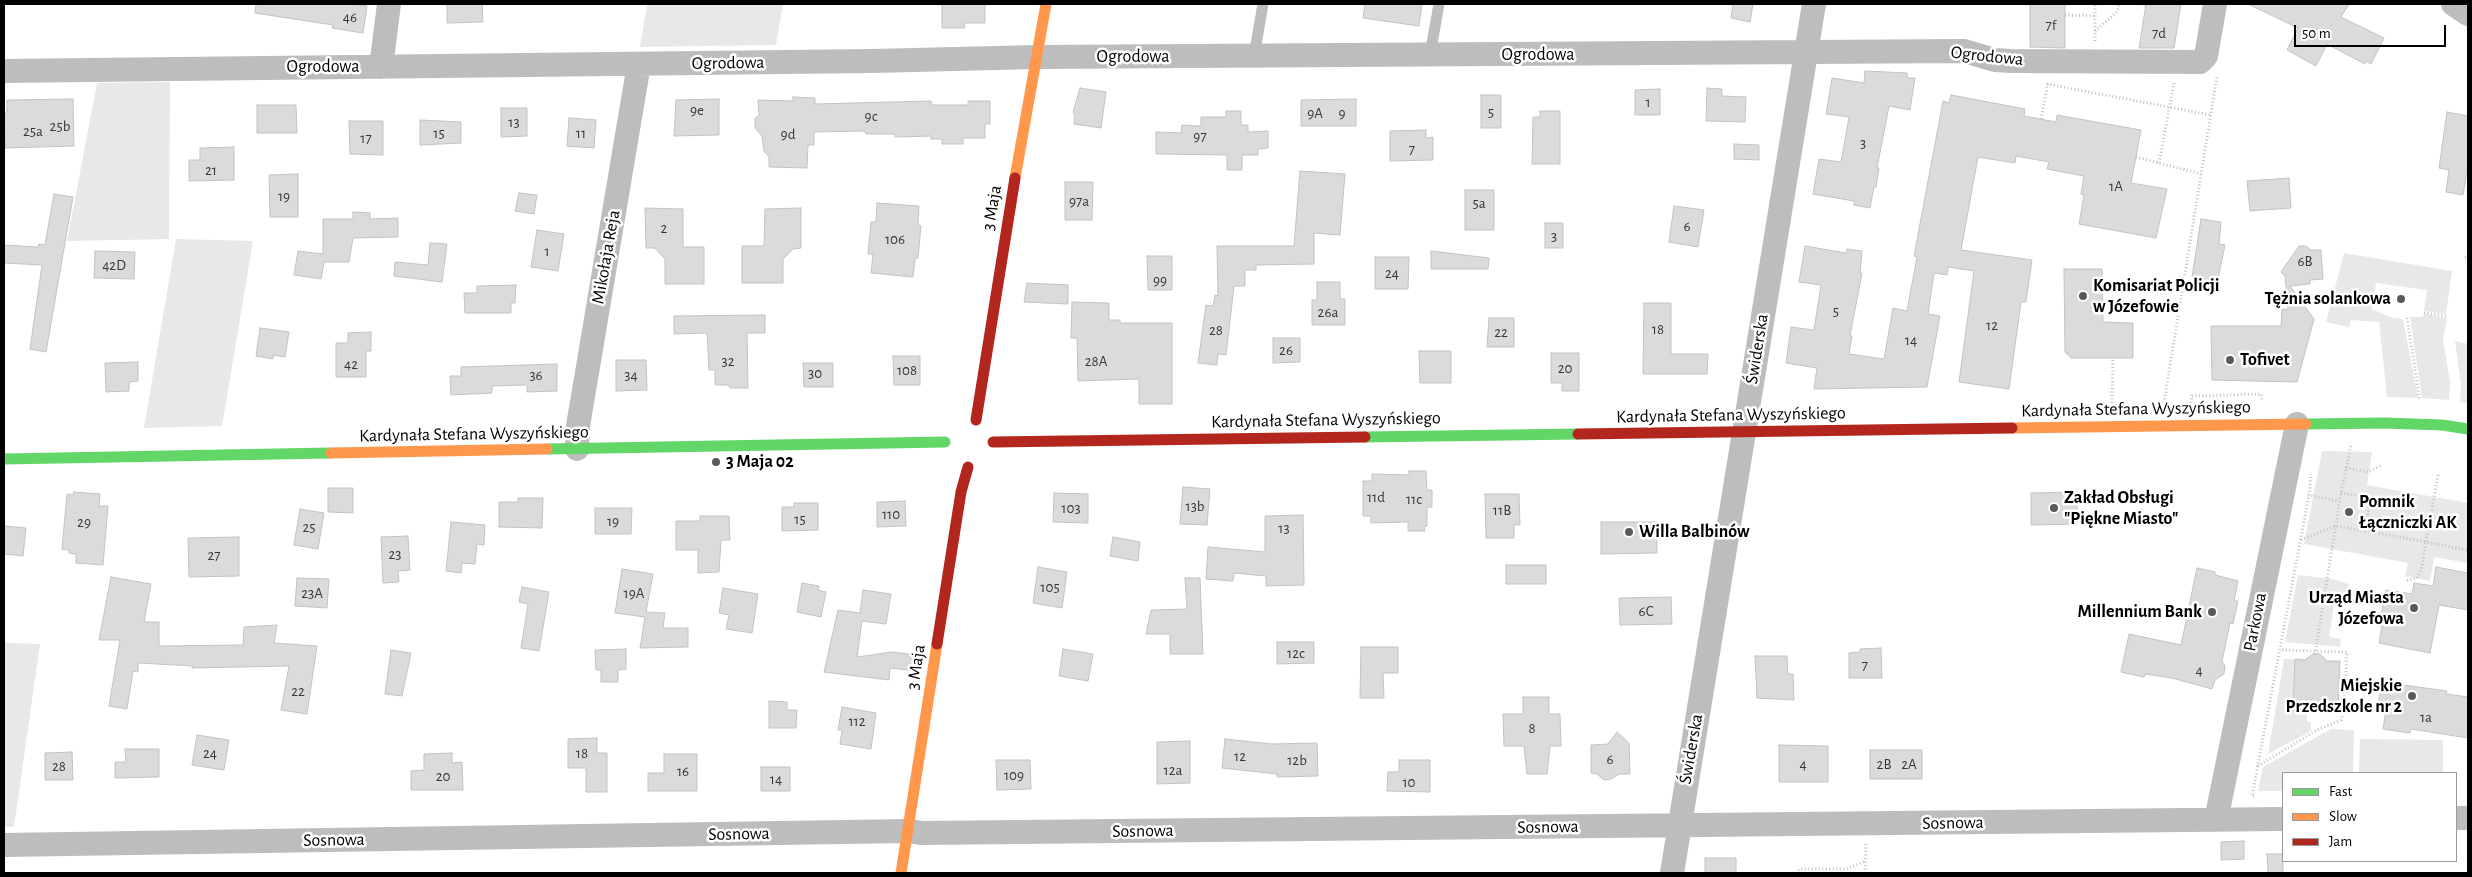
<!DOCTYPE html>
<html>
<head>
<meta charset="utf-8">
<style>
	body { margin:0 }
	#map { position:relative; width:2472px; height:877px; overflow:hidden; background:#fff; font-family:"Alegreya Sans",sans-serif }
	canvas { display:block }
	.frame { position:absolute; inset:0; border:5px solid #000; pointer-events:none }
	.legend { position:absolute; left:2282px; top:772px; width:175px; height:90px; box-sizing:border-box; background:#fff; border:1px solid #999; margin:0; padding:6px 9px; list-style:none; font-size:15px; color:#000 }
	.legend li { display:flex; align-items:center; gap:10px; height:25px }
	.legend b { width:25px; border:1px solid #999 }
	.scale { position:absolute; left:2294px; top:25px; width:152px; height:22px; box-sizing:border-box; border:2px solid #000; border-top:0; padding-left:6px; font-size:15px; line-height:18px; white-space:nowrap; color:#000; -webkit-text-stroke:4px #fff; paint-order:stroke }
</style>
</head>
<body>
<div id="map">
<canvas width="2472" height="877"></canvas>
<div class="frame"></div>
<ul class="legend">
<li><b style="height:6px;background:#63d668"></b>Fast</li>
<li><b style="height:6px;background:#ff974d"></b>Slow</li>
<li><b style="height:6px;background:#b3261e"></b>Jam</li>
</ul>
<div class="scale">50 m</div>
</div>
<script>
const g = document.querySelector('canvas').getContext('2d');
g.lineJoin = 'round';
function fill(path, color) {
  g.fillStyle = color;
  g.fill(path, 'evenodd');
}
function shape(rows) {
  const path = new Path2D();
  for (const r of rows) {
    path.moveTo(r[0], r[1]);
    for (let i = 2; i < r.length; i += 2) path.lineTo(r[i], r[i + 1]);
  }
  return path;
}
function trace(path, color, width, dash) {
  g.strokeStyle = color;
  g.lineWidth = width;
  g.lineCap = dash ? 'butt' : 'round';
  g.setLineDash(dash || []);
  g.stroke(path);
}
function write(font, color, halo, rows, align = 'center') {
  g.font = font + ' "Alegreya Sans",sans-serif';
  g.lineWidth = 5;
  g.setLineDash([]);
  g.textBaseline = 'middle';
  g.strokeStyle = halo;
  g.fillStyle = color;
  for (const [text, x, y, turn = 0] of rows) {
    g.save();
    g.translate(x, y);
    g.rotate((+turn || 0) * Math.PI / 180);
    g.textAlign = isNaN(turn) ? turn : align;
    if (halo) g.strokeText(text, 0, 0);
    g.fillText(text, 0, 0);
    g.restore();
  }
}
fill(shape([
	[647,4,783,4,776,45,640,47],
	[170,82,169,239,67,241,97,83],
	[176,239,253,241,222,426,144,428],
	[2344,253,2452,271,2446,314,2424,311,2427,290,2376,283,2372,309,2392,318,2403,319,2418,398,2387,397,2379,322,2351,320,2349,327,2326,322],
	[2424,314,2447,318,2443,340,2450,382,2449,400,2422,398,2410,317,2423,317],
	[2455,341,2468,344,2468,403,2460,402,2461,384],
	[2322,451,2372,452,2367,485,2468,503,2468,563,2434,557,2430,581,2405,576,2408,563,2304,544],
	[2298,575,2333,579,2348,584,2352,591,2351,600,2335,598,2329,637,2341,639,2340,647,2285,642],
	[4,643,40,644,14,827,4,827],
	[2284,659,2295,659,2293,709,2307,710,2307,721,2311,722,2311,731,2268,754],
	[2331,729,2354,730,2353,773,2283,773,2283,791,2258,791,2263,767],
	[2360,739,2443,740,2443,773,2359,773]
]), '#e8e8e8');
const building = shape([
	[256,4,353,4,367,6,363,33,332,28,333,25,255,13,256,4],
	[447,4,482,4,483,22,447,23,447,4],
	[942,4,985,4,985,23,964,23,965,28,942,28,942,4],
	[1365,4,1422,4,1419,26,1363,18,1365,4],
	[1733,4,1753,4,1750,22,1731,18,1733,4],
	[2030,4,2065,4,2065,48,2030,47,2030,4],
	[2146,4,2181,4,2174,48,2139,48,2146,4],
	[2248,4,2349,4,2341,17,2384,38,2371,64,2366,61,2365,64,2327,44,2316,66,2287,50,2298,28,2248,4],
	[1865,71,1907,73,1907,78,1915,78,1910,110,1889,106,1877,168,1879,168,1876,187,1874,187,1870,208,1854,205,1854,201,1813,194,1819,159,1841,162,1849,117,1826,114,1832,78,1864,83,1865,71],
	[1080,88,1106,92,1101,128,1074,124,1075,115,1073,112,1080,88],
	[1707,88,1722,89,1722,96,1746,97,1745,122,1706,121,1707,88],
	[1660,89,1660,115,1635,115,1635,90,1660,89],
	[1481,95,1501,95,1501,128,1481,128,1481,95],
	[1951,95,2025,109,2024,116,2056,122,2057,115,2141,130,2131,183,2167,189,2156,238,2079,224,2084,195,2081,194,2084,176,2047,169,2049,162,2016,156,2015,163,1978,157,1961,250,2032,260,2026,302,2021,302,2009,389,1959,382,1974,271,1948,267,1947,275,1934,273,1928,314,1940,316,1927,387,1814,389,1817,368,1786,363,1791,327,1814,330,1821,285,1799,282,1805,246,1846,253,1847,249,1862,251,1860,273,1862,273,1850,336,1852,336,1849,354,1884,359,1893,308,1907,311,1917,257,1914,256,1943,101,1949,103,1951,95],
	[793,97,815,98,815,104,931,101,932,105,968,105,968,101,990,101,990,124,985,124,985,138,963,138,963,144,942,144,942,139,931,139,931,136,895,137,895,134,866,134,865,131,814,132,814,145,808,145,807,168,769,167,769,157,764,151,762,136,755,128,755,118,759,116,758,100,793,101,793,97],
	[73,99,74,146,5,148,4,112,7,112,7,100,73,99],
	[719,99,719,135,674,136,676,100,719,99],
	[1356,99,1356,126,1301,126,1301,100,1356,99],
	[257,105,296,105,297,133,257,133,257,105],
	[501,108,527,108,527,136,501,137,501,108],
	[1226,111,1241,111,1241,125,1248,125,1248,132,1268,131,1268,148,1258,149,1258,155,1242,155,1242,170,1227,170,1227,155,1156,154,1156,132,1181,133,1182,125,1201,126,1201,117,1226,117,1226,111],
	[1540,111,1560,111,1560,164,1532,164,1533,117,1540,117,1540,111],
	[2447,112,2468,116,2468,165,2463,195,2446,192,2449,170,2439,168,2447,112],
	[569,118,596,120,594,148,567,146,569,118],
	[420,120,461,122,461,143,420,145,420,120],
	[349,121,383,121,383,155,350,154,349,121],
	[1426,130,1426,138,1433,137,1433,160,1390,161,1390,131,1426,130],
	[1734,144,1759,145,1759,160,1734,159,1734,144],
	[234,147,234,180,189,181,189,160,200,160,200,148,234,147],
	[1300,171,1345,174,1340,235,1314,233,1314,264,1256,265,1256,270,1245,270,1245,286,1234,286,1226,355,1218,354,1217,365,1198,363,1206,305,1213,306,1215,295,1218,296,1217,246,1294,246,1300,171],
	[298,174,298,217,270,217,269,175,298,174],
	[2289,178,2291,208,2250,211,2247,181,2289,178],
	[1065,182,1093,182,1092,220,1065,220,1065,182],
	[1465,190,1494,190,1494,230,1465,230,1465,190],
	[519,193,537,195,534,214,515,211,519,193],
	[54,194,73,197,46,352,30,349,42,265,4,263,4,245,38,247,39,244,45,245,54,194],
	[877,203,919,206,918,225,921,226,918,258,915,258,913,277,871,273,873,254,868,254,871,222,876,222,877,203],
	[1674,206,1704,210,1698,247,1669,242,1674,206],
	[645,208,683,209,683,247,704,247,704,284,665,284,665,259,655,248,646,248,645,208],
	[801,208,801,248,793,249,783,259,783,283,742,283,742,246,764,246,765,209,801,208],
	[353,212,370,213,370,219,398,218,398,237,353,238,349,262,324,262,321,279,294,275,298,251,323,254,323,219,353,219,353,212],
	[2201,219,2221,222,2219,244,2225,245,2217,284,2196,281,2197,278,2192,277,2201,219],
	[1545,223,1563,223,1563,248,1545,248,1545,223],
	[537,230,564,234,558,271,531,267,537,230],
	[430,243,447,244,442,282,394,276,395,262,428,265,430,243],
	[2299,246,2306,246,2311,250,2321,250,2323,279,2310,280,2310,284,2290,286,2314,319,2297,382,2212,380,2211,326,2281,326,2282,309,2288,310,2285,276,2281,272,2299,246],
	[95,251,135,252,134,279,94,278,95,251],
	[1431,251,1489,258,1488,269,1431,269,1431,251],
	[1147,256,1172,256,1172,290,1148,290,1147,256],
	[1375,257,1409,257,1408,289,1375,289,1375,257],
	[2064,269,2102,269,2103,322,2133,323,2133,358,2071,358,2065,352,2064,269],
	[1317,282,1340,282,1340,299,1345,299,1345,325,1312,325,1312,300,1317,300,1317,282],
	[1027,283,1068,285,1068,304,1024,302,1027,283],
	[516,285,515,303,511,303,511,313,465,313,464,293,477,293,477,286,516,285],
	[1072,302,1109,303,1109,320,1120,320,1120,323,1172,323,1172,404,1139,404,1139,379,1078,381,1077,338,1071,338,1072,302],
	[1644,303,1671,303,1671,354,1708,354,1707,374,1643,374,1644,303],
	[765,315,765,333,747,333,748,388,730,388,729,385,715,385,715,370,709,370,707,333,674,334,674,316,765,315],
	[1489,318,1514,318,1514,347,1487,347,1489,318],
	[260,328,289,332,285,357,273,355,273,359,256,356,260,328],
	[371,332,371,351,366,351,366,377,336,377,336,343,348,343,348,333,371,332],
	[1273,338,1300,338,1300,362,1273,363,1273,338],
	[1419,351,1451,351,1451,383,1420,383,1419,351],
	[1551,353,1579,353,1579,391,1562,391,1562,383,1551,383,1551,353],
	[893,356,920,356,920,385,894,385,893,356],
	[616,360,646,360,647,390,616,391,616,360],
	[138,362,138,381,129,382,129,391,106,392,105,363,138,362],
	[803,363,833,363,833,387,804,387,803,363],
	[557,364,557,391,527,392,527,385,492,386,492,393,451,395,450,376,461,376,461,367,557,364],
	[1409,471,1426,471,1427,490,1432,490,1432,507,1427,507,1427,526,1424,527,1425,531,1408,531,1408,522,1371,523,1371,516,1363,516,1363,481,1372,481,1372,474,1409,475,1409,471],
	[1183,487,1210,489,1207,525,1180,524,1183,487],
	[328,488,353,488,353,513,328,512,328,488],
	[74,492,100,494,99,506,108,506,103,565,76,563,76,554,69,553,69,550,62,549,67,494,73,495,74,492],
	[2077,492,2077,524,2031,525,2031,493,2077,492],
	[1054,493,1088,494,1088,523,1053,522,1054,493],
	[1485,494,1519,494,1520,525,1514,525,1514,538,1486,538,1485,494],
	[518,498,543,498,542,528,499,527,499,502,518,502,518,498],
	[905,501,906,526,877,527,877,502,905,501],
	[794,503,818,503,818,530,782,531,782,507,794,507,794,503],
	[595,508,632,508,631,534,595,534,595,508],
	[300,509,324,513,318,549,294,545,300,509],
	[1303,515,1304,585,1266,586,1266,576,1234,573,1233,581,1206,579,1208,547,1265,552,1265,516,1303,515],
	[700,516,729,516,730,540,721,540,719,572,698,573,698,550,676,550,676,521,700,521,700,516],
	[451,522,485,525,484,545,477,544,475,564,462,563,461,573,446,571,451,522],
	[1601,522,1657,522,1657,553,1601,554,1601,522],
	[4,526,26,528,23,556,4,554,4,526],
	[408,536,410,570,398,571,399,582,383,583,381,537,408,536],
	[239,537,239,576,189,577,188,538,239,537],
	[1113,537,1140,542,1138,561,1110,556,1113,537],
	[1506,565,1546,565,1546,584,1506,584,1506,565],
	[1038,567,1067,572,1062,608,1033,603,1038,567],
	[2436,567,2468,573,2468,610,2439,605,2430,653,2379,643,2382,626,2379,626,2386,590,2412,594,2414,583,2433,586,2436,567],
	[2197,568,2215,572,2215,575,2238,581,2234,601,2238,601,2233,624,2230,623,2222,661,2225,666,2224,674,2215,680,2212,689,2172,678,2145,674,2144,677,2121,672,2129,634,2181,645,2197,568],
	[622,569,653,574,646,612,665,613,663,628,688,628,688,647,640,648,645,617,615,613,622,569],
	[111,577,151,584,144,622,159,622,159,646,243,645,244,627,277,625,274,643,317,646,307,714,281,710,289,666,192,668,193,666,138,663,138,672,133,671,127,709,109,706,120,640,99,640,111,577],
	[297,578,329,579,327,608,295,606,297,578],
	[1185,578,1200,578,1203,654,1170,654,1170,634,1146,634,1151,610,1187,609,1185,578],
	[802,583,819,586,818,590,826,592,821,617,797,612,802,583],
	[522,587,549,592,539,651,521,648,528,604,519,602,522,587],
	[723,588,758,594,752,633,726,629,729,615,719,613,723,588],
	[863,590,891,594,886,624,862,621,857,657,892,652,909,654,908,656,919,659,917,671,890,668,889,680,824,672,838,610,860,613,863,590],
	[1671,597,1672,624,1620,625,1619,598,1671,597],
	[1277,642,1314,642,1314,663,1277,664,1277,642],
	[1361,647,1398,647,1398,673,1383,673,1384,698,1360,698,1361,647],
	[1881,648,1882,678,1849,678,1849,653,1860,652,1860,649,1881,648],
	[626,649,626,669,618,670,618,682,601,682,601,670,596,670,595,650,626,649],
	[1063,649,1093,654,1088,681,1059,676,1063,649],
	[391,650,411,653,402,696,385,694,391,650],
	[2313,654,2320,654,2327,661,2340,661,2338,711,2293,710,2295,659,2305,660,2313,654],
	[1755,656,1787,656,1788,674,1793,674,1794,700,1757,698,1755,656],
	[2382,682,2447,691,2446,694,2468,697,2468,738,2411,729,2410,733,2383,729,2387,704,2378,703,2382,682],
	[1523,697,1549,697,1549,714,1560,714,1561,746,1550,746,1547,774,1527,774,1524,746,1504,746,1503,714,1523,714,1523,697],
	[769,701,787,702,787,710,797,710,796,728,769,728,769,701],
	[842,707,876,713,871,749,840,744,842,730,838,730,842,707],
	[1617,732,1629,743,1630,774,1619,774,1611,779,1604,780,1597,774,1591,773,1591,745,1608,744,1617,732],
	[197,735,229,740,224,770,192,765,197,735],
	[597,738,597,753,607,753,607,792,586,792,586,768,568,768,568,739,597,738],
	[1225,739,1272,744,1317,743,1318,776,1277,777,1277,774,1222,768,1225,739],
	[1190,741,1190,783,1157,784,1157,742,1190,741],
	[1779,745,1828,746,1828,782,1779,782,1779,745],
	[125,749,159,749,159,777,115,778,115,762,126,762,125,749],
	[1870,750,1922,750,1922,779,1870,779,1870,750],
	[72,752,73,780,45,780,45,753,72,752],
	[452,753,452,763,462,762,463,790,411,790,411,771,424,770,424,754,452,753],
	[664,754,697,754,697,791,648,791,648,773,664,773,664,754],
	[996,760,1030,760,1031,789,997,790,996,760],
	[1399,760,1430,760,1430,792,1387,791,1388,772,1399,772,1399,760],
	[761,767,790,767,790,791,761,791,761,767],
	[2244,841,2244,859,2221,860,2221,842,2244,841],
	[2267,854,2283,854,2283,873,2268,873,2267,854],
	[1705,858,1736,858,1736,873,1705,873,1705,858]
]);
fill(building, '#dbdbdb');
trace(building, '#c3c3c3', 1);
trace(shape([
	[2141,4,2146,5],
	[2065,15,2095,16],
	[2095,31,2117,12,2119,4],
	[2095,41,2095,4],
	[2047,84,2211,115],
	[2041,119,2048,83],
	[2136,157,2201,174],
	[2159,163,2174,83],
	[2465,257,2468,258],
	[2424,313,2447,316],
	[2407,318,2420,401],
	[2112,403,2113,358],
	[2164,403,2217,76],
	[2191,403,2192,396,2261,394,2262,401],
	[2346,468,2368,472,2382,465],
	[2438,475,2426,542,2468,550],
	[2341,493,2370,498,2365,531,2426,542,2422,567,2417,578,2405,581],
	[2308,495,2339,501],
	[2301,540,2335,526,2365,531],
	[2315,654,2341,493,2351,445],
	[2258,766,2317,730,2341,720,2344,712,2347,652,2280,650],
	[2254,796,2252,796,2309,495,2311,474],
	[1796,873,1800,869,1846,869,1866,861],
	[1865,873,1866,844]
]), '#c2c2c2', 3, [1, 2.5]);
trace(shape([
	[1430,55,1439,4],
	[1254,56,1263,4]
]), '#bdbdbd', 11);
trace(shape([
	[2453,4,2468,14],
	[381,67,389,4],
	[4,71,872,61,1037,57,1964,51,1995,60,2011,61,2200,62,2206,56,2215,4],
	[577,449,578,426,639,64],
	[2456,818,2468,818],
	[2216,820,2297,424],
	[4,845,908,831,922,833,2283,819],
	[1672,873,1814,4]
]), '#bdbdbd', 24);
trace(shape([
	[2306,424,2384,423,2442,425,2468,429],
	[1365,437,1578,434],
	[547,449,945,442],
	[4,459,331,453]
]), '#63d668', 11);
trace(shape([
	[1015,178,1046,4],
	[2012,428,2306,424],
	[331,453,547,449],
	[901,873,937,644]
]), '#ff974d', 11);
trace(shape([
	[976,420,1015,178],
	[1578,434,2012,428],
	[993,442,1365,437],
	[937,644,961,492,968,467]
]), '#b3261e', 11);
for (const [x, y, r, color] of [
	[2083,296,5,"#595959"],
	[2401,299,5,"#595959"],
	[2230,360,5,"#595959"],
	[716,462,5,"#595959"],
	[2054,508,5,"#595959"],
	[2349,512,5,"#595959"],
	[1629,532,5,"#595959"],
	[2414,608,5,"#595959"],
	[2212,612,5,"#595959"],
	[2412,696,5,"#595959"]
]) {
  const dot = new Path2D();
  dot.arc(x, y, r, 0, 2 * Math.PI);
  g.fillStyle = color;
  g.fill(dot);
  trace(dot, '#fff', 2);
}
write('15px', '#373737', null, [
	["46",350,17],
	["7f",2051,25],
	["7d",2159,33],
	["1",1648,102],
	["9e",697,110],
	["5",1491,112],
	["9A",1315,113],
	["9",1342,113],
	["9c",871,116],
	["13",514,122],
	["25b",60,126],
	["25a",33,131],
	["15",439,133],
	["11",581,133],
	["9d",788,134],
	["97",1200,136],
	["17",366,138],
	["3",1863,143],
	["7",1412,149],
	["21",211,170],
	["1A",2116,186],
	["19",284,196],
	["97a",1079,201],
	["5a",1479,203],
	["6",1687,226],
	["2",664,228],
	["3",1554,236],
	["106",895,239],
	["1",547,251],
	["6B",2305,261],
	["42D",114,265],
	["24",1392,273],
	["99",1160,280],
	["5",1836,311],
	["26a",1328,312],
	["12",1992,325],
	["18",1658,329],
	["28",1216,330],
	["22",1501,332],
	["14",1911,340],
	["26",1286,350],
	["32",728,361],
	["28A",1096,361],
	["42",351,364],
	["20",1565,368],
	["108",907,370],
	["30",815,373],
	["36",536,375],
	["34",631,375],
	["11d",1376,497],
	["11c",1414,499],
	["13b",1195,506],
	["103",1071,508],
	["11B",1502,510],
	["110",891,514],
	["15",800,519],
	["19",613,521],
	["29",84,522],
	["25",309,527],
	["13",1284,528],
	["23",395,554],
	["27",214,555],
	["105",1050,587],
	["23A",312,593],
	["19A",634,593],
	["6C",1646,611],
	["12c",1296,653],
	["7",1865,665],
	["4",2199,670],
	["22",298,691],
	["1a",2426,717],
	["112",857,721],
	["8",1532,728],
	["24",210,753],
	["18",582,753],
	["12",1240,756],
	["6",1610,759],
	["12b",1297,760],
	["4",1803,764],
	["2B",1884,764],
	["2A",1909,764],
	["28",59,766],
	["12a",1173,770],
	["16",683,771],
	["109",1014,775],
	["20",443,776],
	["14",776,779],
	["10",1409,782]
]);
write('18px', '#000', '#fff', [
	["Ogrodowa",1538,55],
	["Ogrodowa",1987,56,6],
	["Ogrodowa",1133,57],
	["Ogrodowa",728,63,-1],
	["Ogrodowa",323,67],
	["3 Maja",992,208,-80],
	["Mikołaja Reja",606,257,-80],
	["Świderska",1757,349,-81],
	["Kardynała Stefana Wyszyńskiego",2136,409,-1],
	["Kardynała Stefana Wyszyńskiego",1731,415,-1],
	["Kardynała Stefana Wyszyńskiego",1326,420,-1],
	["Kardynała Stefana Wyszyńskiego",474,434,-1],
	["Parkowa",2255,622,-79],
	["3 Maja",916,667,-81],
	["Świderska",1691,749,-80],
	["Sosnowa",1953,823,-1],
	["Sosnowa",1548,827,-1],
	["Sosnowa",1143,831,-1],
	["Sosnowa",739,834,-1],
	["Sosnowa",334,840,-1]
]);
write('bold 18px', '#000', '#fff', [
	["Komisariat Policji",2093,286],
	["w Józefowie",2093,307],
	["Tężnia solankowa",2391,299,"right"],
	["Tofivet",2240,360],
	["3 Maja 02",726,462],
	["Zakład Obsługi",2064,498],
	["\"Piękne Miasto\"",2064,519],
	["Pomnik",2359,502],
	["Łączniczki AK",2359,523],
	["Willa Balbinów",1639,532],
	["Urząd Miasta",2404,598,"right"],
	["Józefowa",2404,619,"right"],
	["Millennium Bank",2202,612,"right"],
	["Miejskie",2402,686,"right"],
	["Przedszkole nr 2",2402,707,"right"]
], 'left');
</script>
</body>
</html>
